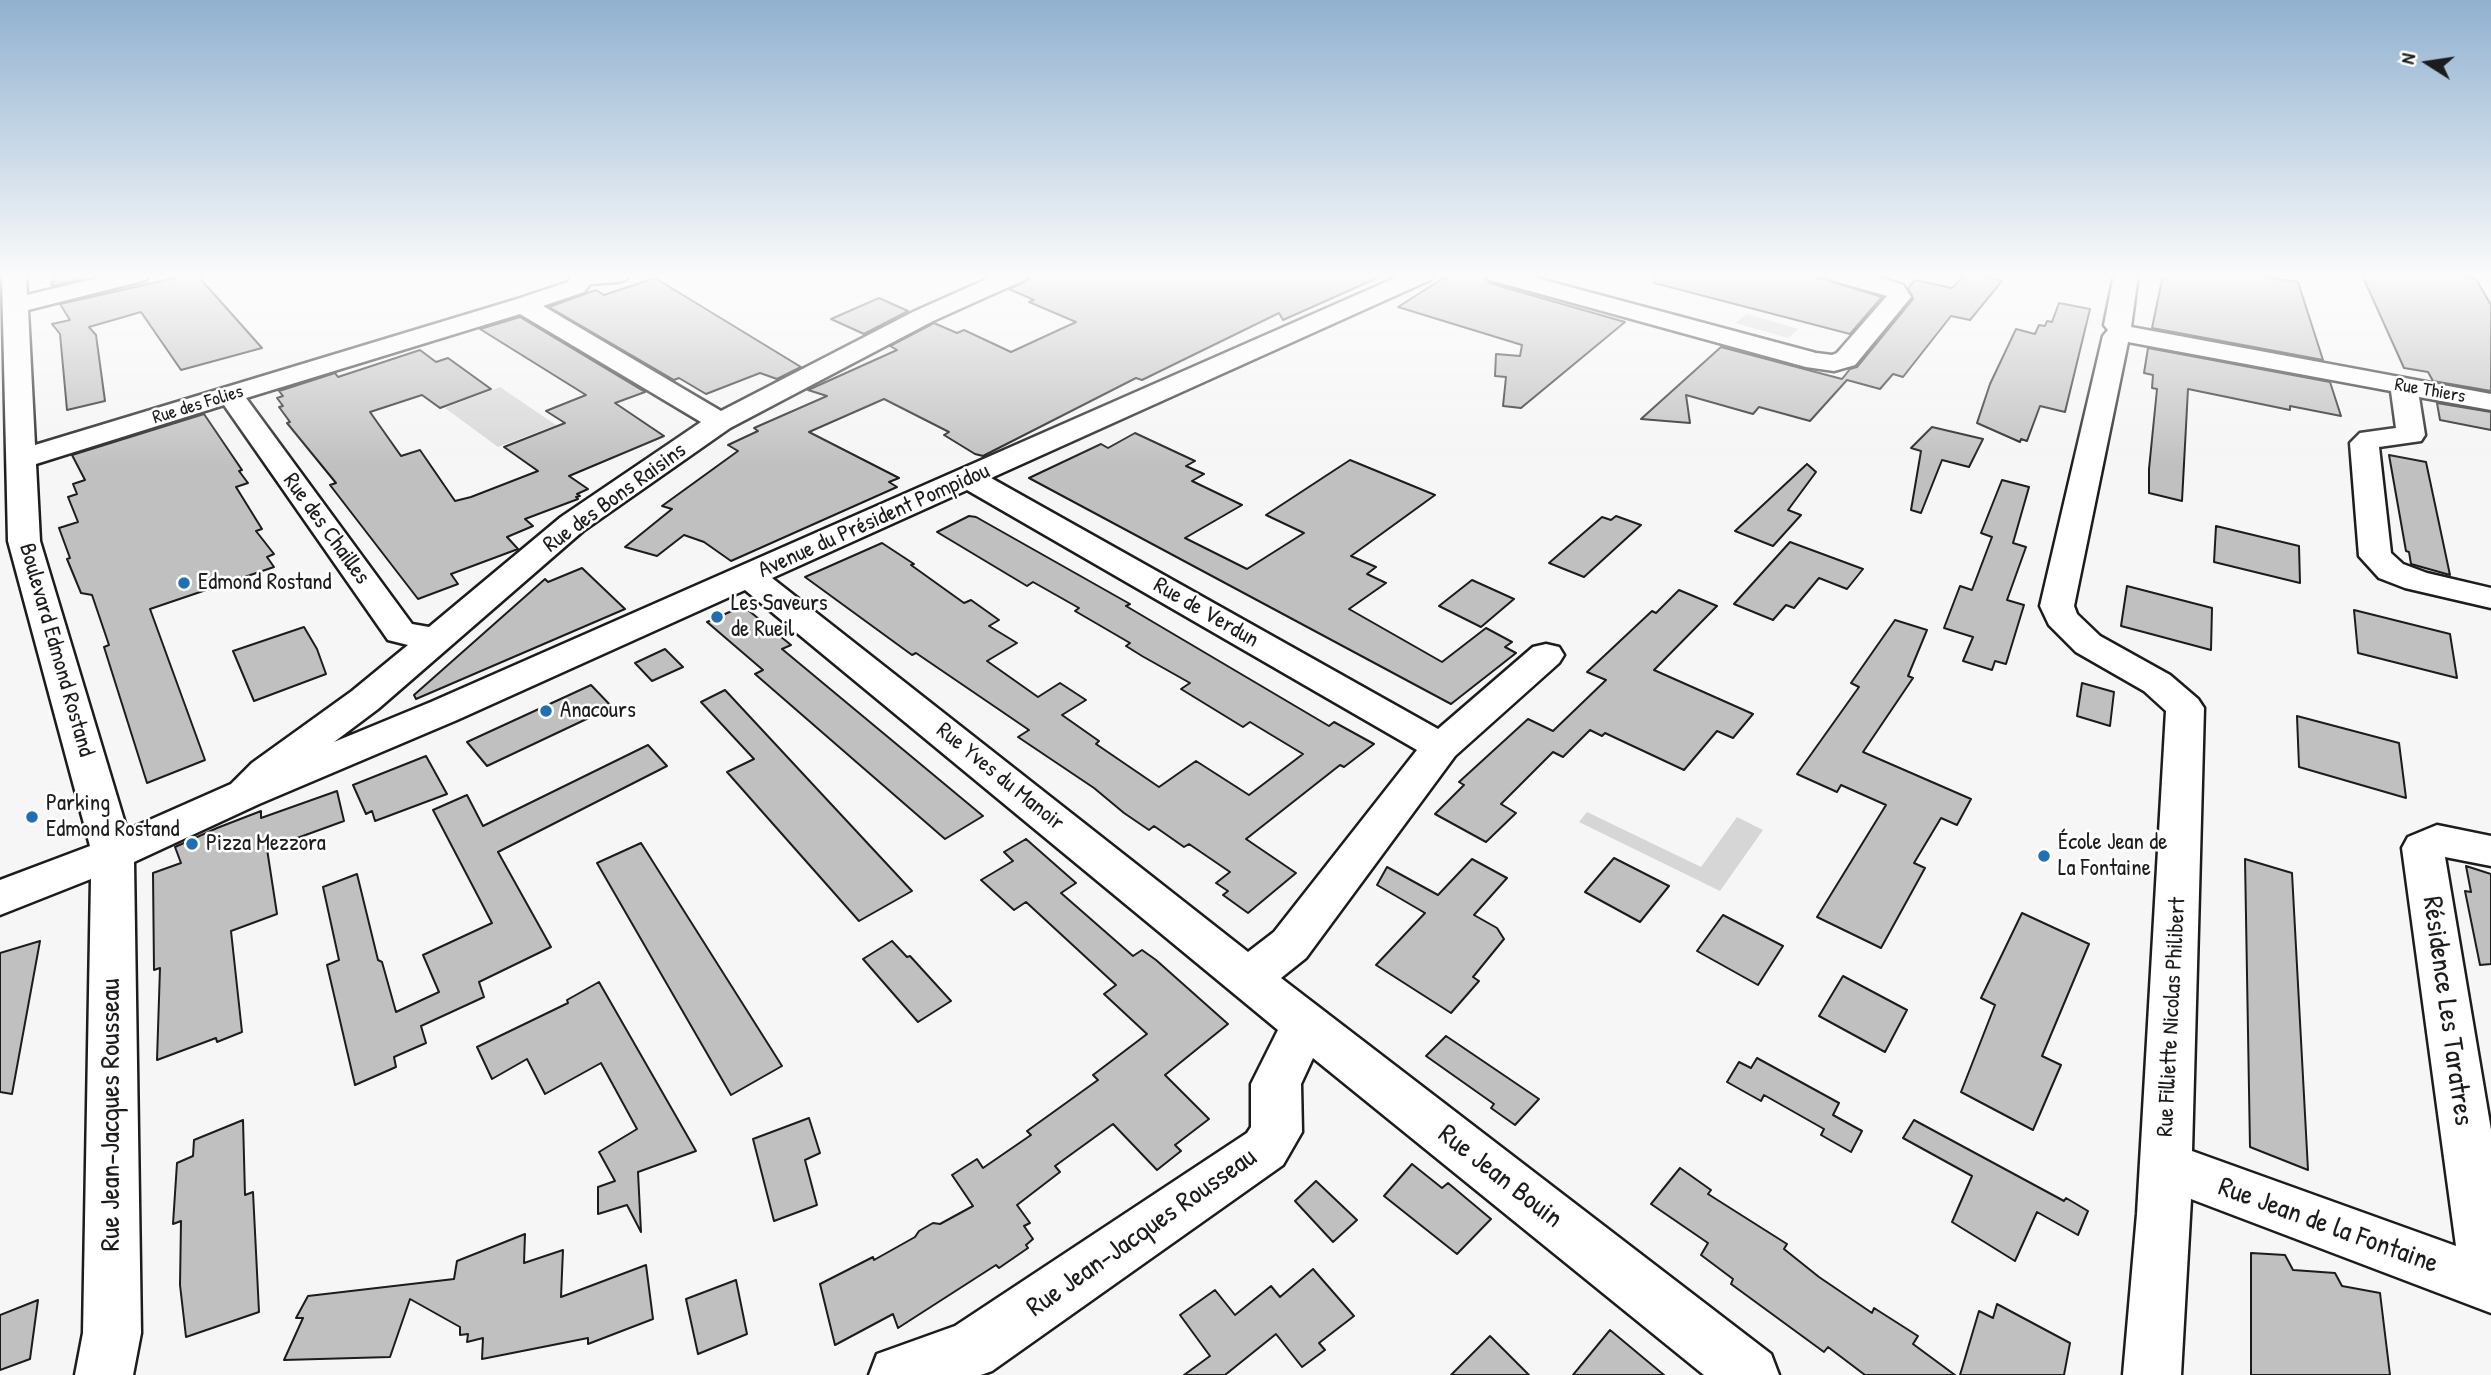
<!DOCTYPE html>
<html>
<head>
<meta charset="utf-8">
<style>
	body { margin:0 }
	#map { position:relative; width:2491px; height:1375px; overflow:hidden; background:#f6f6f6; font-family:"Patrick Hand",sans-serif }
	canvas { display:block }
	.north { position:absolute; left:2393px; top:28px; width:70px; height:70px; -webkit-text-stroke:5px #fff; paint-order:stroke; rotate:282deg; font-size:19px; font-weight:700; line-height:28px; text-align:center; color:#1c1c1c }
	.north::after { content:''; display:block; margin:auto; width:24px; height:32px; background:#1c1c1c; clip-path:polygon(50% 0,100% 100%,50% 72%,0 100%) }
</style>
</head>
<body>
<div id="map">
<canvas width="2491" height="1375"></canvas>
<div class="north">N</div>
</div>
<script>
const g = document.querySelector('canvas').getContext('2d');
g.lineJoin = 'round';
function fill(path, color) {
  g.fillStyle = color;
  g.fill(path, 'evenodd');
}
function shape(rows) {
  const path = new Path2D();
  for (const r of rows) {
    path.moveTo(r[0], r[1]);
    for (let i = 2; i < r.length; i += 2) path.lineTo(r[i], r[i + 1]);
  }
  return path;
}
function trace(path, color, width, dash) {
  g.strokeStyle = color;
  g.lineWidth = width;
  g.lineCap = dash ? 'butt' : 'round';
  g.setLineDash(dash || []);
  g.stroke(path);
}
function write(font, color, halo, rows, align = 'center') {
  g.font = font + ' "Patrick Hand",sans-serif';
  g.lineWidth = 5;
  g.setLineDash([]);
  g.textBaseline = 'middle';
  g.strokeStyle = halo;
  g.fillStyle = color;
  for (const [text, x, y, turn = 0] of rows) {
    g.save();
    g.translate(x, y);
    g.rotate((+turn || 0) * Math.PI / 180);
    g.textAlign = isNaN(turn) ? turn : align;
    if (halo) g.strokeText(text, 0, 0);
    g.fillText(text, 0, 0);
    g.restore();
  }
}
fill(shape([
	[1747,314,1799,329,1788,338,1735,323],
	[500,387,556,425,498,447,445,408],
	[1587,812,1701,867,1737,817,1763,830,1720,891,1579,822]
]), '#d6d6d6');
const building = shape([
	[53,275,81,275,83,279,52,286,51,282,55,281,53,275],
	[188,275,197,275,262,348,181,370,141,312,89,327,96,335,105,401,67,410,60,334,52,324,70,320,60,304,188,275],
	[1031,275,1384,275,1283,320,1279,313,1142,380,1136,378,983,456,975,454,944,435,949,432,884,399,809,432,899,478,889,482,897,487,731,561,704,542,684,535,657,556,625,547,672,509,662,506,738,451,728,445,758,431,754,428,827,396,808,390,897,350,890,346,934,323,957,333,964,330,1011,352,1076,322,1029,302,1034,300,1009,289,1025,282,1031,275],
	[1448,275,1483,275,1489,283,1625,322,1521,408,1503,406,1506,377,1495,376,1496,354,1520,356,1522,345,1398,307,1448,275],
	[1655,275,1811,275,1882,297,1850,334,1654,283,1655,275],
	[1965,275,1980,275,2002,281,1970,320,1951,316,1903,377,1893,374,1880,389,1847,380,1810,421,1759,407,1753,414,1686,395,1690,423,1641,419,1721,347,1842,379,1850,369,1857,367,1913,299,1908,288,1915,280,1952,288,1965,275],
	[2163,275,2249,275,2298,282,2323,360,2152,328,2163,275],
	[2362,275,2446,275,2476,279,2491,305,2491,391,2433,381,2428,372,2404,368,2362,275],
	[655,278,801,367,777,379,760,373,706,394,679,378,674,380,549,307,596,290,604,295,655,278],
	[879,298,908,311,864,334,831,319,879,298],
	[2059,303,2090,309,2065,412,2040,406,2027,441,2021,439,2020,442,1977,423,1990,384,2016,329,2035,334,2039,325,2045,326,2047,321,2052,322,2059,303],
	[520,317,645,392,615,403,664,436,569,476,588,489,577,494,580,496,576,497,578,499,525,519,533,526,507,537,518,549,451,574,458,584,418,599,330,485,336,483,287,423,290,422,279,407,283,406,277,398,283,396,279,391,335,373,338,377,420,350,436,362,448,358,491,389,440,408,422,395,370,412,401,456,420,450,455,501,471,497,538,471,504,447,565,423,546,411,586,395,480,329,520,317],
	[2148,348,2330,382,2341,416,2290,406,2290,410,2188,389,2182,501,2149,493,2149,469,2157,389,2152,388,2153,375,2144,373,2148,348],
	[2437,403,2491,412,2491,430,2440,420,2437,403],
	[204,414,242,470,239,471,248,483,236,487,262,529,256,531,274,554,267,557,274,567,150,609,205,760,147,783,104,647,109,645,92,595,81,593,67,559,70,558,59,528,78,522,68,497,77,494,73,484,85,480,72,455,204,414],
	[1932,427,1983,439,1969,467,1942,460,1921,513,1911,510,1921,451,1911,448,1932,427],
	[1135,433,1195,461,1186,466,1204,474,1192,481,1242,505,1185,538,1247,569,1304,533,1266,515,1350,460,1435,495,1351,556,1376,567,1367,574,1386,583,1349,609,1442,662,1486,628,1512,642,1505,647,1516,653,1451,704,1029,478,1101,444,1108,448,1135,433],
	[2389,455,2426,462,2450,575,2411,564,2409,552,2406,551,2389,455],
	[1807,464,1816,472,1788,510,1801,515,1773,546,1735,531,1807,464],
	[2002,480,2029,487,2013,543,2026,547,2007,600,2024,605,2006,664,1995,661,1992,670,1963,661,1973,637,1944,628,1960,586,1972,590,1992,537,1981,533,2002,480],
	[969,516,976,517,1130,604,1126,606,1329,726,1334,722,1374,744,1344,767,1340,765,1246,839,1296,873,1248,913,1223,895,1228,891,1216,883,1230,872,1189,844,1184,847,1154,826,1149,830,1124,813,1094,788,1018,737,1029,730,916,653,912,655,805,577,882,543,914,564,911,565,964,603,971,600,999,620,989,626,1017,643,987,661,1038,697,1060,683,1086,700,1062,715,1099,741,1096,744,1159,787,1196,761,1249,795,1303,754,1250,722,1243,727,1181,689,1190,683,1142,656,1126,646,1130,643,1075,611,1079,608,1033,582,1027,586,937,532,969,516],
	[1616,516,1641,525,1584,577,1549,563,1602,517,1611,520,1616,516],
	[2216,526,2299,546,2300,583,2214,562,2216,526],
	[1790,542,1863,569,1847,589,1819,578,1794,608,1786,605,1773,620,1734,604,1790,542],
	[582,568,625,609,416,699,414,695,545,579,548,582,582,568],
	[1472,580,1514,599,1481,627,1439,606,1472,580],
	[2127,586,2212,608,2211,650,2121,626,2127,586],
	[1679,590,1717,606,1654,670,1753,714,1733,738,1717,731,1684,770,1605,733,1602,736,1590,730,1563,757,1553,752,1501,804,1516,813,1486,842,1435,814,1464,785,1459,782,1528,719,1553,731,1606,680,1587,672,1652,611,1656,613,1679,590],
	[743,606,791,645,782,649,983,816,945,839,755,674,763,670,707,622,743,606],
	[2354,610,2450,634,2457,678,2358,653,2354,610],
	[1895,620,1927,630,1908,676,1913,678,1863,752,1971,799,1957,825,1941,818,1914,863,1925,868,1881,948,1817,917,1886,805,1841,785,1837,792,1797,774,1859,687,1851,683,1895,620],
	[304,627,317,649,326,674,254,701,233,651,304,627],
	[665,649,683,667,652,681,635,663,665,649],
	[2082,683,2114,692,2110,726,2077,716,2082,683],
	[591,685,612,707,487,766,467,742,591,685],
	[725,690,818,790,912,891,859,921,727,772,754,759,701,702,725,690],
	[2297,716,2399,743,2406,798,2299,767,2297,716],
	[648,745,667,766,498,852,551,947,479,982,484,997,421,1026,426,1043,394,1057,396,1067,355,1085,327,965,339,960,323,887,357,874,378,960,382,962,396,1012,439,992,423,955,492,923,433,810,467,795,483,826,648,745],
	[426,756,447,794,375,821,372,811,366,814,353,785,426,756],
	[337,791,344,821,267,849,277,914,231,931,242,1032,217,1042,216,1038,157,1060,160,968,154,970,153,873,181,863,175,847,217,828,261,811,261,818,337,791],
	[1026,839,1076,883,1061,893,1133,956,1142,950,1156,960,1228,1024,1165,1075,1209,1119,1175,1145,1181,1151,1157,1170,1113,1124,1055,1166,1060,1172,1017,1205,1030,1223,1024,1226,1033,1239,1026,1245,1028,1248,999,1268,996,1265,898,1328,893,1314,835,1345,820,1284,873,1257,874,1260,915,1237,919,1231,933,1223,940,1224,973,1206,952,1175,977,1159,983,1168,1031,1135,1027,1131,1098,1080,1093,1075,1147,1034,1104,994,1116,985,1026,902,1014,910,981,880,1013,861,1004,852,1026,839],
	[641,843,782,1066,731,1095,597,863,641,843],
	[1614,858,1669,886,1640,922,1585,892,1614,858],
	[1472,859,1507,878,1474,915,1497,928,1504,939,1473,977,1479,981,1451,1013,1376,965,1425,913,1377,885,1387,867,1438,895,1472,859],
	[2245,859,2292,873,2308,1170,2250,1147,2245,859],
	[2466,866,2491,874,2491,964,2480,965,2465,891,2471,892,2466,866],
	[2022,913,2089,944,2042,1056,2061,1065,2033,1130,1961,1092,1995,1005,1981,998,2022,913],
	[1723,915,1783,946,1758,985,1697,951,1723,915],
	[40,941,12,1094,0,1092,0,953,40,941],
	[892,941,907,957,910,956,951,1001,918,1022,863,959,892,941],
	[1843,976,1907,1010,1885,1052,1819,1016,1843,976],
	[599,982,696,1151,638,1172,641,1232,627,1205,598,1214,598,1187,615,1181,599,1152,637,1129,601,1063,545,1094,527,1059,492,1079,477,1047,568,1003,567,1000,599,982],
	[1446,1036,1539,1099,1515,1125,1491,1108,1494,1104,1426,1056,1446,1036],
	[1757,1058,1839,1103,1833,1115,1862,1131,1851,1152,1821,1135,1824,1129,1764,1095,1761,1101,1727,1082,1739,1062,1751,1068,1757,1058],
	[809,1118,820,1153,805,1160,817,1205,774,1221,753,1139,809,1118],
	[243,1120,245,1195,253,1192,259,1312,186,1337,180,1285,181,1221,173,1224,177,1163,193,1156,194,1140,243,1120],
	[1914,1120,2064,1201,2066,1198,2088,1211,2078,1235,2037,1212,2015,1261,1952,1222,1972,1176,1903,1138,1914,1120],
	[1412,1164,1442,1188,1448,1183,1491,1219,1457,1254,1384,1196,1412,1164],
	[1680,1168,1711,1190,1708,1194,1787,1244,1784,1249,1819,1277,1872,1313,1874,1308,1918,1336,1913,1344,1955,1375,1865,1375,1828,1347,1824,1352,1731,1284,1733,1279,1701,1255,1708,1243,1651,1204,1680,1168],
	[1316,1181,1357,1220,1333,1242,1295,1201,1316,1181],
	[525,1234,524,1263,563,1250,561,1297,646,1265,653,1319,588,1344,588,1338,482,1359,483,1338,467,1342,468,1334,460,1335,460,1327,410,1299,390,1357,284,1360,303,1318,296,1318,308,1296,454,1279,457,1261,525,1234],
	[2251,1253,2285,1255,2293,1270,2335,1273,2342,1286,2380,1293,2390,1375,2251,1375,2251,1253],
	[1313,1269,1354,1316,1319,1343,1325,1350,1302,1367,1276,1334,1225,1375,1184,1375,1210,1356,1180,1315,1215,1290,1235,1315,1271,1286,1280,1297,1313,1269],
	[736,1280,747,1334,698,1354,686,1299,736,1280],
	[38,1300,30,1359,0,1370,0,1315,38,1300],
	[1997,1304,2070,1343,2064,1375,1960,1375,1979,1311,1993,1318,1997,1304],
	[1610,1330,1664,1375,1573,1375,1610,1330],
	[1490,1336,1529,1375,1451,1375,1490,1336]
]);
fill(building, '#c0c0c0');
trace(building, '#1c1c1c', 2);
const minor = shape([
	[2,275,26,275,27,295,110,275,150,275,146,280,28,310,35,445,514,300,568,282,572,275,629,275,625,280,617,282,590,284,584,292,543,306,721,411,915,311,996,275,1028,275,1024,280,933,321,730,428,583,531,378,709,334,742,431,702,1402,275,1434,275,1430,280,991,478,1438,729,1533,647,1546,644,1559,647,1564,655,1559,663,1455,756,1306,958,1281,978,1771,1354,1779,1375,1704,1375,1313,1058,1301,1084,1302,1132,1283,1165,992,1371,981,1375,869,1375,877,1354,955,1326,1247,1133,1251,1127,1251,1084,1278,1030,745,590,457,720,259,804,134,862,141,1333,133,1375,75,1375,83,1333,91,879,0,915,0,880,90,846,8,541,2,275],
	[520,314,701,422,561,517,429,627,412,624,246,398,520,314],
	[224,405,388,640,408,645,352,691,252,763,231,784,127,830,40,541,36,464,224,405],
	[967,490,1417,750,1274,932,1248,952,772,578,967,490],
	[1486,275,1525,275,1816,353,1832,355,1837,353,1887,296,1831,280,1827,275,1868,275,1888,280,1903,285,1911,297,1855,365,1834,371,1806,367,1490,280,1486,275],
	[2114,275,2138,275,2131,327,2491,394,2491,410,2419,397,2425,435,2421,441,2379,447,2391,553,2403,564,2427,573,2491,588,2491,608,2405,588,2379,578,2359,556,2350,443,2360,433,2396,428,2391,391,2128,342,2074,606,2077,614,2100,636,2170,675,2198,699,2204,708,2192,1151,2456,1246,2402,848,2408,837,2437,825,2491,836,2491,866,2445,857,2491,1130,2491,1313,2191,1199,2181,1375,2123,1375,2137,1214,2166,711,2144,691,2076,652,2049,625,2040,606,2103,336,2108,330,2104,325,2114,275]
]);
trace(minor, '#1c1c1c', 5);
fill(minor, '#fff');
const sky = g.createLinearGradient(0, 0, 0, 467);
sky.addColorStop(0, '#90b1d0');
sky.addColorStop(0.59, '#fbfbfb');
sky.addColorStop(1, '#fbfbfb00');
g.fillStyle = sky;
g.fillRect(0, 0, 2491, 467);
for (const [x, y, r, color] of [
	[184,583,7,"#1f6fb2"],
	[717,617,7,"#1f6fb2"],
	[546,711,7,"#1f6fb2"],
	[32,817,7,"#1f6fb2"],
	[192,844,7,"#1f6fb2"],
	[2044,856,7,"#1f6fb2"]
]) {
  const dot = new Path2D();
  dot.arc(x, y, r, 0, 2 * Math.PI);
  g.fillStyle = color;
  g.fill(dot);
  trace(dot, '#fff', 2.5);
}
write('19px', '#1c1c1c', '#fff', [
	["Rue Thiers",2430,391,10],
	["Rue des Folies",198,405,-17]
]);
write('23px', '#1c1c1c', '#fff', [
	["Rue des Bons Raisins",615,498,-36],
	["Avenue du Président Pompidou",874,521,-24],
	["Rue des Chailles",326,529,54],
	["Rue de Verdun",1206,613,30],
	["Boulevard Edmond Rostand",56,650,74],
	["Rue Yves du Manoir",1000,777,39],
	["Rue Filliette Nicolas Philibert",2172,1017,-87]
]);
write('23px', '#1c1c1c', '#fff', [
	["Edmond Rostand",198,583],
	["Les Saveurs",731,604],
	["de Rueil",731,630],
	["Anacours",560,711],
	["Parking",46,804],
	["Edmond Rostand",46,830],
	["École Jean de",2058,843],
	["La Fontaine",2058,869],
	["Pizza Mezzora",206,844]
], 'left');
write('28px', '#1c1c1c', '#fff', [
	["Résidence Les Taratres",2447,1011,82],
	["Rue Jean-Jacques Rousseau",112,1115,-90],
	["Rue Jean Bouin",1500,1177,38],
	["Rue Jean de la Fontaine",2328,1226,20],
	["Rue Jean-Jacques Rousseau",1142,1233,-35]
]);
</script>
</body>
</html>
